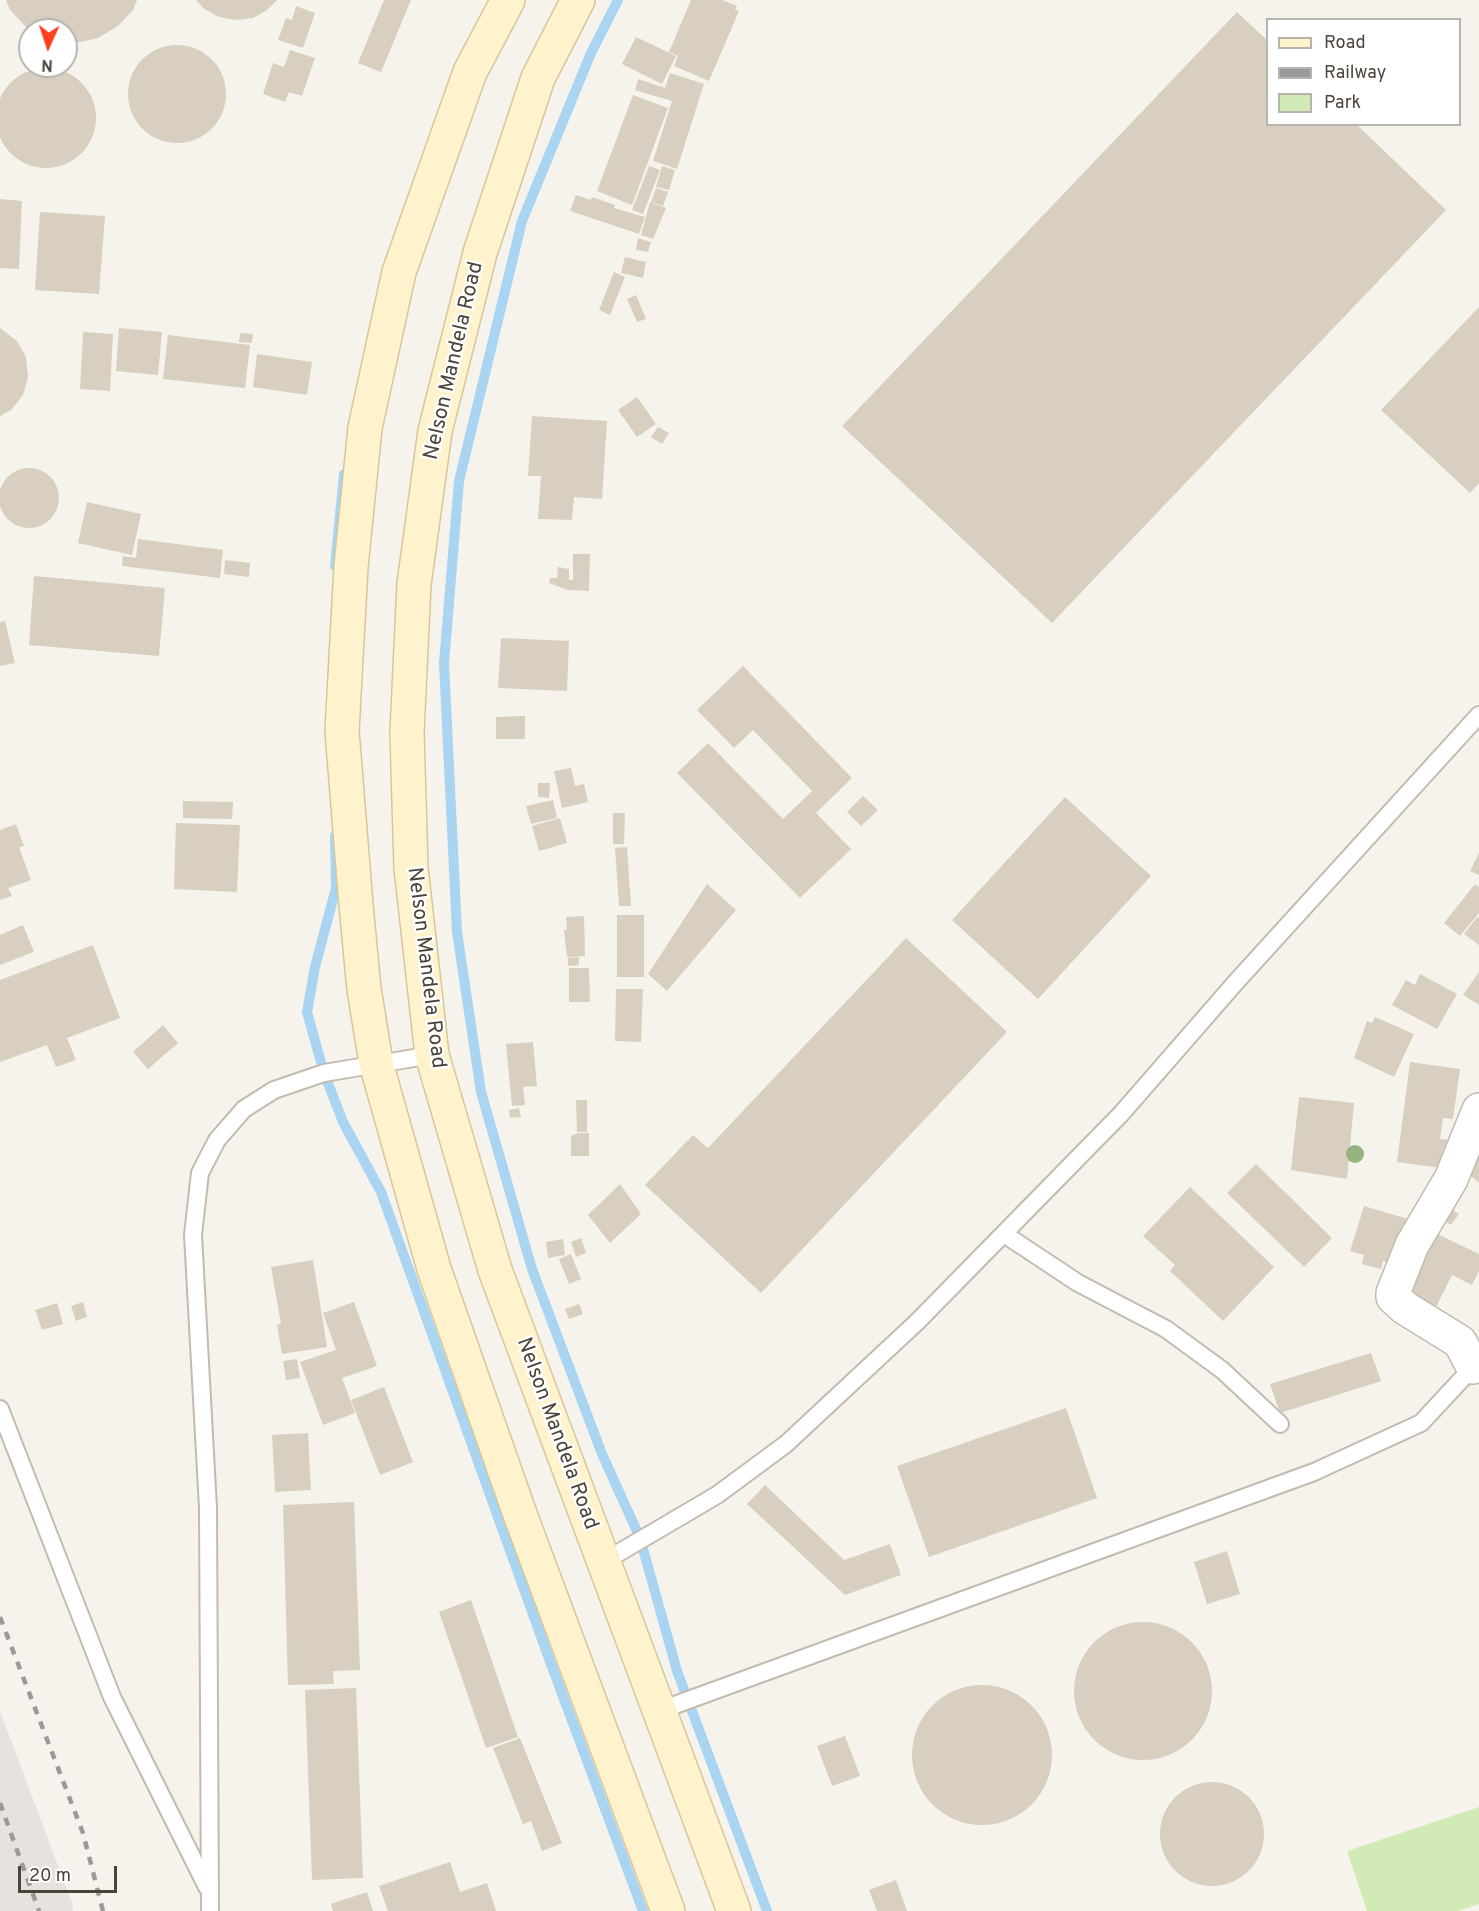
<!DOCTYPE html>
<html>
<head>
<meta charset="utf-8">
<style>
	body { margin:0 }
	#map { position:relative; width:1479px; height:1911px; overflow:hidden; background:#f6f3ec; font-family:Overpass,sans-serif }
	canvas { display:block }
	.legend { position:absolute; left:1266px; top:18px; width:195px; height:108px; box-sizing:border-box; background:#fff; border:2px solid #b7b4b0; margin:0; padding:8px 10px; list-style:none; font-size:18px; color:#4b4439 }
	.legend li { display:flex; align-items:center; gap:12px; height:30px }
	.legend b { width:30px; border:2px solid #b7b4b0 }
	.north { position:absolute; left:18px; top:18px; width:60px; height:60px; box-sizing:border-box; background:#fff; border:2px solid #b7b4b0; border-radius:50%; rotate:183deg; font-size:16px; font-weight:700; line-height:24px; text-align:center; color:#4b4439 }
	.north::after { content:''; display:block; margin:auto; width:21px; height:27px; background:#fc3f1d; clip-path:polygon(50% 0,100% 100%,50% 72%,0 100%) }
	.scale { position:absolute; left:18px; top:1866px; width:99px; height:27px; box-sizing:border-box; border:3px solid #4b4439; border-top:0; padding-left:8px; font-size:18px; line-height:21px; white-space:nowrap; color:#4b4439; -webkit-text-stroke:4px #fff; paint-order:stroke }
</style>
</head>
<body>
<div id="map">
<canvas width="1479" height="1911"></canvas>
<ul class="legend">
<li><b style="height:8px;background:#fff3cd"></b>Road</li>
<li><b style="height:8px;background:#9a9a9a"></b>Railway</li>
<li><b style="height:16px;background:#d2eab5"></b>Park</li>
</ul>
<div class="north">N</div>
<div class="scale">20 m</div>
</div>
<script>
const g = document.querySelector('canvas').getContext('2d');
g.lineJoin = 'round';
function fill(path, color) {
  g.fillStyle = color;
  g.fill(path, 'evenodd');
}
function shape(rows) {
  const path = new Path2D();
  for (const r of rows) {
    if (r.length === 3) {
      path.moveTo(r[0] + r[2], r[1]);
      path.arc(r[0], r[1], r[2], 0, 2 * Math.PI);
      continue;
    }
    path.moveTo(r[0], r[1]);
    for (let i = 2; i < r.length; i += 2) path.lineTo(r[i], r[i + 1]);
  }
  return path;
}
function trace(path, color, width, dash) {
  g.strokeStyle = color;
  g.lineWidth = width;
  g.lineCap = dash ? 'butt' : 'round';
  g.setLineDash(dash || []);
  g.stroke(path);
}
function write(font, color, halo, rows, align = 'center') {
  g.font = font + ' Overpass,sans-serif';
  g.lineWidth = 4.5;
  g.setLineDash([]);
  g.textBaseline = 'middle';
  g.strokeStyle = halo;
  g.fillStyle = color;
  for (const [text, x, y, turn = 0] of rows) {
    g.save();
    g.translate(x, y);
    g.rotate((+turn || 0) * Math.PI / 180);
    g.textAlign = isNaN(turn) ? turn : align;
    if (halo) g.strokeText(text, 0, 0);
    g.fillText(text, 0, 0);
    g.restore();
  }
}
fill(shape([
	[0,1711,72,1903,73,1911,0,1911]
]), '#e6e2dd');
fill(shape([
	[1479,1807,1479,1904,1458,1911,1367,1911,1347,1851]
]), '#d2eab5');
trace(shape([
	[618,0,591,53,522,221,459,481,444,663,457,932,481,1092,532,1269,602,1454,640,1538,677,1671,767,1911],
	[335,566,344,474],
	[335,836,336,888,315,967,307,1012,324,1073,343,1122,381,1192,548,1656,643,1911]
]), '#a9d4f2', 10);
fill(shape([
	[6,0,137,0,133,10,118,26,98,38,75,43,66,42,66,30,28,29,10,10],
	[196,0,277,0,267,10,253,18,237,20,219,17,203,8],
	[384,0,411,0,381,72,358,63],
	[691,0,722,0,737,6,735,10,739,11,709,81,674,66,678,56,669,52],
	[296,6,315,13,303,48,278,40,286,18,292,20],
	[1237,12,1268,41,1268,124,1356,124,1446,210,1052,623,842,426],
	[636,37,676,56,662,84,622,64],
	[177,94,49],
	[290,50,315,58,302,96,289,92,285,102,263,94,273,63,284,67],
	[46,118,50],
	[670,73,704,84,677,169,653,161,672,101,635,90,638,79,665,88],
	[633,95,668,108,632,205,597,191],
	[649,166,660,170,643,214,632,210],
	[662,166,675,170,669,190,656,187],
	[656,188,668,192,663,206,651,202],
	[576,195,591,200,592,197,615,205,614,208,645,217,639,234,570,211],
	[0,199,22,201,19,269,0,268],
	[650,202,666,208,653,239,641,235],
	[40,212,105,216,99,294,35,290],
	[638,238,651,242,648,252,636,250],
	[625,257,646,262,643,278,621,273],
	[614,272,625,277,610,315,599,310],
	[636,295,646,319,637,322,627,299],
	[1479,307,1479,483,1470,493,1381,410],
	[0,328,17,341,26,357,28,377,23,395,11,410,0,416],
	[119,328,162,332,158,375,116,371],
	[83,332,113,334,110,391,80,389],
	[240,333,253,334,252,343,239,342],
	[168,335,250,345,245,388,163,379],
	[257,354,312,362,307,395,253,387],
	[637,397,656,424,637,437,618,410],
	[532,416,607,421,602,499,574,497,572,520,538,519,541,476,528,476],
	[658,427,669,433,662,444,651,437],
	[29,498,30],
	[87,502,141,514,132,555,78,543],
	[138,539,223,550,220,578,122,566,123,556,136,558],
	[573,554,590,554,589,591,568,590,549,583,550,578,557,578,558,567,569,569,569,579,563,579,573,580],
	[225,560,250,563,249,577,224,574],
	[34,576,165,588,159,656,29,645],
	[5,621,15,663,0,666,0,622],
	[501,638,569,641,567,691,498,688],
	[743,666,852,778,816,813,851,849,800,898,677,773,708,743,783,819,812,791,753,730,734,748,697,710],
	[525,716,525,739,496,739,496,717],
	[571,768,575,786,584,784,588,802,562,808,554,771],
	[538,783,550,783,549,798,538,797],
	[863,796,878,810,861,826,847,812],
	[1065,797,1151,876,1038,999,952,920],
	[553,800,557,818,531,824,526,806],
	[183,801,233,802,232,819,183,818],
	[613,813,625,813,624,844,613,844],
	[560,818,567,843,539,851,532,826],
	[176,823,240,825,237,892,174,889],
	[16,824,24,846,19,847,31,880,8,888,12,896,0,900,0,830],
	[627,847,631,906,619,906,615,848],
	[1479,853,1479,875,1470,871],
	[707,884,736,910,667,991,648,974],
	[1475,884,1479,887,1479,913,1460,936,1444,923],
	[617,915,644,915,644,977,617,977],
	[584,916,585,956,567,957,564,930,567,930,566,917],
	[1477,917,1479,918,1479,945,1464,934],
	[23,925,34,952,0,965,0,935],
	[906,938,1007,1032,761,1293,645,1185,693,1135,708,1148],
	[93,945,120,1018,67,1038,76,1060,56,1067,47,1045,0,1062,0,980],
	[579,957,579,965,568,966,568,958],
	[569,968,589,968,590,1002,569,1002],
	[1479,972,1479,1005,1463,995],
	[1420,974,1457,994,1437,1029,1392,1005,1406,980,1415,985],
	[616,989,643,989,641,1042,615,1041],
	[1375,1017,1414,1034,1394,1077,1354,1058,1367,1021,1372,1023],
	[163,1025,178,1043,148,1069,133,1052],
	[533,1042,537,1086,523,1087,525,1105,512,1106,506,1044],
	[1410,1062,1460,1069,1453,1119,1443,1118,1440,1139,1451,1140,1448,1169,1397,1162],
	[1299,1097,1354,1103,1347,1179,1291,1170],
	[576,1100,587,1100,587,1132,577,1132],
	[519,1108,521,1117,510,1118,509,1110],
	[578,1133,589,1133,589,1156,571,1156,571,1136],
	[1479,1150,1479,1183,1462,1168],
	[1256,1164,1332,1238,1304,1267,1227,1193],
	[620,1184,641,1214,610,1243,588,1215],
	[1190,1187,1274,1267,1223,1321,1170,1271,1175,1265,1143,1236],
	[1445,1205,1459,1214,1451,1225,1437,1216],
	[1364,1206,1415,1221,1402,1267,1383,1261,1381,1269,1362,1264,1364,1255,1350,1251],
	[1427,1229,1479,1254,1479,1271,1472,1285,1452,1275,1436,1307,1398,1288],
	[581,1238,586,1253,576,1257,571,1242],
	[563,1239,565,1255,548,1258,546,1242],
	[571,1254,581,1279,569,1284,559,1259],
	[313,1260,327,1347,282,1354,277,1325,281,1324,271,1267],
	[83,1302,87,1317,76,1321,71,1306],
	[354,1302,377,1366,342,1378,355,1413,323,1425,300,1362,336,1350,323,1313],
	[57,1303,63,1324,42,1330,35,1310],
	[579,1304,583,1314,569,1319,565,1309],
	[1371,1353,1381,1381,1280,1413,1270,1384],
	[297,1359,300,1378,286,1380,283,1361],
	[384,1387,413,1462,380,1475,351,1400],
	[1066,1408,1097,1498,929,1557,897,1466],
	[308,1433,311,1490,275,1492,272,1435],
	[765,1485,844,1560,890,1544,901,1575,845,1595,747,1504],
	[354,1502,360,1670,333,1671,334,1684,288,1685,283,1505],
	[1227,1551,1240,1594,1207,1604,1194,1562],
	[471,1600,518,1737,486,1748,439,1612],
	[1143,1691,69],
	[982,1755,70],
	[356,1688,363,1878,312,1880,305,1690],
	[845,1736,860,1776,832,1786,817,1746],
	[520,1738,562,1843,542,1851,531,1821,523,1824,493,1748],
	[1212,1834,52],
	[450,1862,460,1892,487,1883,496,1911,388,1911,379,1886],
	[896,1880,907,1911,877,1911,869,1890],
	[367,1892,373,1911,333,1911,331,1904]
]), '#d8cfc1');
const lane = shape([
	[1004,1234,1078,1283,1166,1329,1222,1370,1280,1424],
	[0,1409,112,1697,207,1887],
	[603,1562,717,1495,786,1444,917,1322,1121,1114,1236,982,1479,715],
	[661,1710,1314,1472,1421,1423,1473,1367,1479,1366],
	[210,1911,208,1508,193,1235,200,1173,217,1140,244,1109,274,1090,324,1073,432,1055]
]);
const street = shape([
	[1473,1367,1460,1342,1405,1308,1393,1297,1393,1293,1412,1245,1451,1179,1479,1110]
]);
const secondary = shape([
	[508,0,470,72,399,272,365,428,351,567,342,731,356,905,364,989,376,1063,434,1269,521,1517,668,1911],
	[578,0,538,78,480,253,435,431,414,584,407,733,411,868,432,1055,495,1270,734,1911]
]);
trace(lane, '#c2bbae', 20);
trace(street, '#c2bbae', 36);
trace(secondary, '#d6c79b', 36);
trace(lane, '#fff', 16);
trace(street, '#fff', 33);
trace(secondary, '#fff3cd', 33);
trace(shape([
	[0,1617,83,1833,103,1911],
	[0,1803,39,1911]
]), '#9a9a9a', 4.5, [8, 8]);
g.fillStyle = '#97b381';
for (const [x, y] of [
	[1355,1154]
]) {
  g.beginPath();
  g.arc(x, y, 9, 0, 2 * Math.PI);
  g.fill();
}
write('21px', '#4b4439', '#fff', [
	["Nelson Mandela Road",455,361,-77],
	["Nelson Mandela Road",425,968,83],
	["Nelson Mandela Road",556,1434,70]
]);
</script>
</body>
</html>
